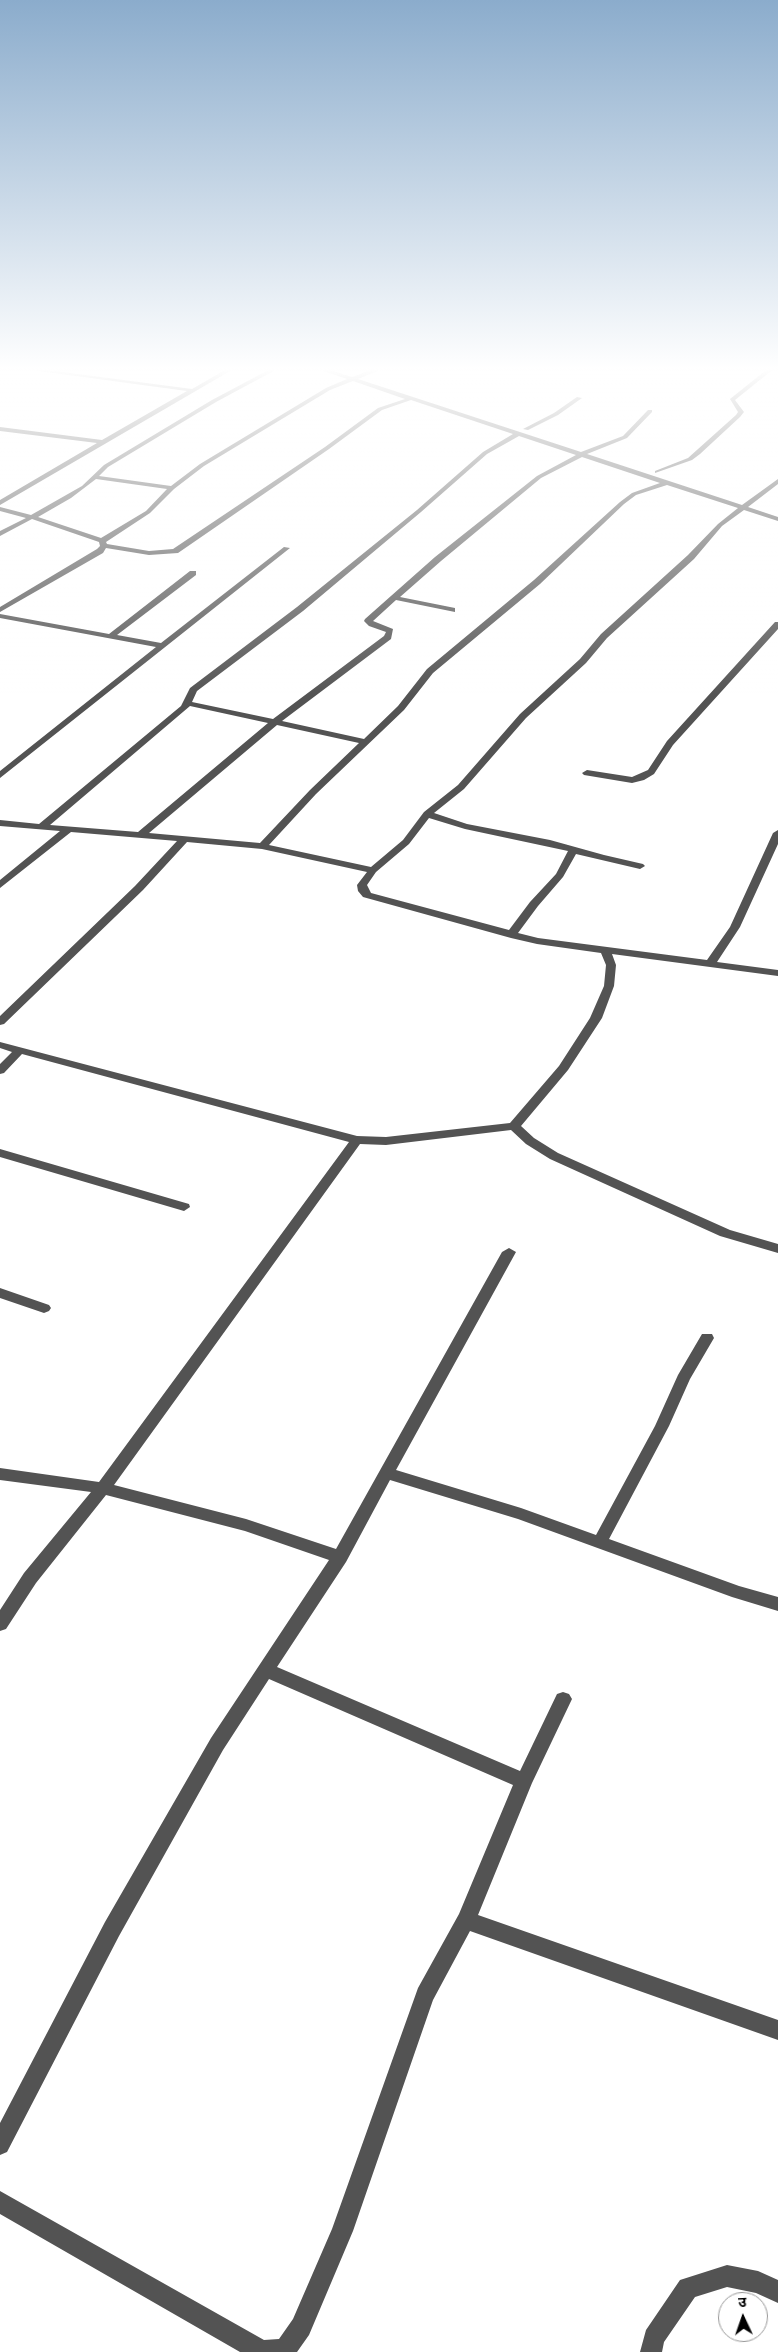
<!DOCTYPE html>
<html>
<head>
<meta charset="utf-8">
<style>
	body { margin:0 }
	#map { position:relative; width:778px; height:2352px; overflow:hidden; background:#fff; font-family:Karla,"Noto Sans Devanagari",sans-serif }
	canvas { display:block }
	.north { position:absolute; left:718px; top:2292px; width:50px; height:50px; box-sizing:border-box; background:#fff; border:1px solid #999; border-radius:50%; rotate:357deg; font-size:14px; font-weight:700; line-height:20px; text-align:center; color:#000 }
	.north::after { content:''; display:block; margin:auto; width:18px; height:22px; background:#000; clip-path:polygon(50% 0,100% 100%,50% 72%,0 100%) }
</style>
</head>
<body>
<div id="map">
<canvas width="778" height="2352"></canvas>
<div class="north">उ</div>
</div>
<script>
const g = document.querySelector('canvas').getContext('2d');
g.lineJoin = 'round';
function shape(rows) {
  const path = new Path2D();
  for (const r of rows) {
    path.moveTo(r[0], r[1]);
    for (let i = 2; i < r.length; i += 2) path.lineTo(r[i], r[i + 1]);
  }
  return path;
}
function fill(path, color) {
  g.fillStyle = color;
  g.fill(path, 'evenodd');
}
fill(shape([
	[9,367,24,367,192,389,230,367,237,367,0,505,0,500,97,443,0,431,0,427,102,440,187,391,9,367],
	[274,367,281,367,216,402,108,467,99,476,171,486,200,464,326,388,347,379,312,367,320,367,352,377,379,367,387,367,358,379,581,452,623,436,648,410,652,410,652,412,627,438,587,454,742,505,778,479,778,484,748,507,778,517,778,521,744,510,722,526,694,559,607,638,586,663,526,718,464,789,434,813,467,824,550,840,604,855,643,864,645,866,640,869,576,854,563,877,538,906,518,933,538,938,707,960,730,927,773,833,778,830,778,844,740,927,717,962,778,970,778,976,612,954,616,965,614,986,602,1018,568,1070,521,1126,534,1138,558,1153,730,1230,778,1244,778,1253,720,1236,550,1159,526,1144,511,1130,386,1145,360,1144,114,1485,246,1519,336,1549,502,1252,509,1248,516,1252,396,1470,521,1508,596,1535,655,1426,678,1375,702,1334,712,1334,714,1338,690,1379,669,1426,609,1539,739,1586,778,1597,778,1611,732,1597,518,1519,390,1480,346,1562,277,1667,520,1771,557,1694,563,1692,569,1694,572,1699,532,1783,478,1915,778,2020,778,2040,470,1931,433,2000,353,2231,309,2335,297,2352,240,2352,0,2214,0,2191,264,2340,279,2339,293,2319,332,2229,418,1988,459,1914,513,1785,269,1679,223,1750,119,1936,7,2152,0,2155,0,2123,105,1922,211,1738,329,1560,245,1531,106,1495,36,1583,6,1629,0,1631,0,1610,24,1573,91,1492,0,1480,0,1468,99,1482,349,1142,22,1054,4,1073,0,1074,0,1064,12,1052,0,1048,0,1042,357,1136,386,1137,510,1123,559,1066,590,1018,604,986,606,965,601,953,537,944,511,938,363,897,358,891,357,885,367,872,262,849,187,842,143,890,4,1024,0,1025,0,1016,135,886,177,841,71,832,0,888,0,880,60,831,0,826,0,820,39,824,181,706,190,688,297,607,417,510,483,452,513,434,411,400,382,410,329,449,178,553,149,555,106,548,103,553,0,612,0,607,97,549,100,546,99,542,32,519,0,536,0,531,26,518,0,511,0,507,31,515,82,486,104,465,212,400,274,367],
	[353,381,405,399,378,408,325,447,173,549,149,551,107,544,106,542,150,513,174,489,204,466,330,390,353,381],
	[519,436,576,455,537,476,435,557,365,619,364,621,369,626,386,632,384,636,273,719,192,702,197,691,303,611,421,512,487,454,519,436],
	[582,457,660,483,632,493,620,502,534,580,427,669,398,706,364,739,282,721,391,639,393,629,373,621,396,600,455,612,455,608,400,597,441,561,541,478,582,457],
	[96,479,167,489,146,511,101,538,38,517,71,498,96,479],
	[667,485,738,508,718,524,688,555,601,634,580,659,520,714,458,785,424,812,403,840,371,867,269,845,316,794,404,710,433,673,540,584,624,504,636,495,667,485],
	[190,706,268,723,138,832,50,825,190,706],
	[277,725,359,743,310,790,260,843,149,833,277,725],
	[429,818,465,829,568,851,556,874,530,902,509,930,371,893,367,885,376,872,409,844,429,818],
	[770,367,776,367,735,400,744,412,740,417,700,454,692,460,655,473,655,471,688,458,736,415,738,412,730,399,770,367],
	[577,397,582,398,558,415,528,430,523,429,554,413,577,397],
	[284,547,290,548,0,778,0,771,156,647,0,618,0,614,109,634,190,571,196,571,196,575,117,635,161,643,284,547],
	[775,622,778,622,778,629,673,745,654,774,644,780,632,783,584,775,582,773,587,770,632,777,648,770,667,741,775,622],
	[0,1149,189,1204,190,1207,184,1211,0,1157,0,1149],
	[0,1288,49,1305,51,1308,49,1311,44,1313,0,1298,0,1288],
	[727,2265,758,2271,778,2280,778,2303,756,2293,727,2287,695,2297,664,2342,662,2352,640,2352,646,2330,680,2280,727,2265]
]), '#535353');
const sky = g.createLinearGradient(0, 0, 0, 696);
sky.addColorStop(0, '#8baccc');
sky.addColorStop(0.53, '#fff');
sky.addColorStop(1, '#ffffff00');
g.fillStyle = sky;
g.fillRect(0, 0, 778, 696);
</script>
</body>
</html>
